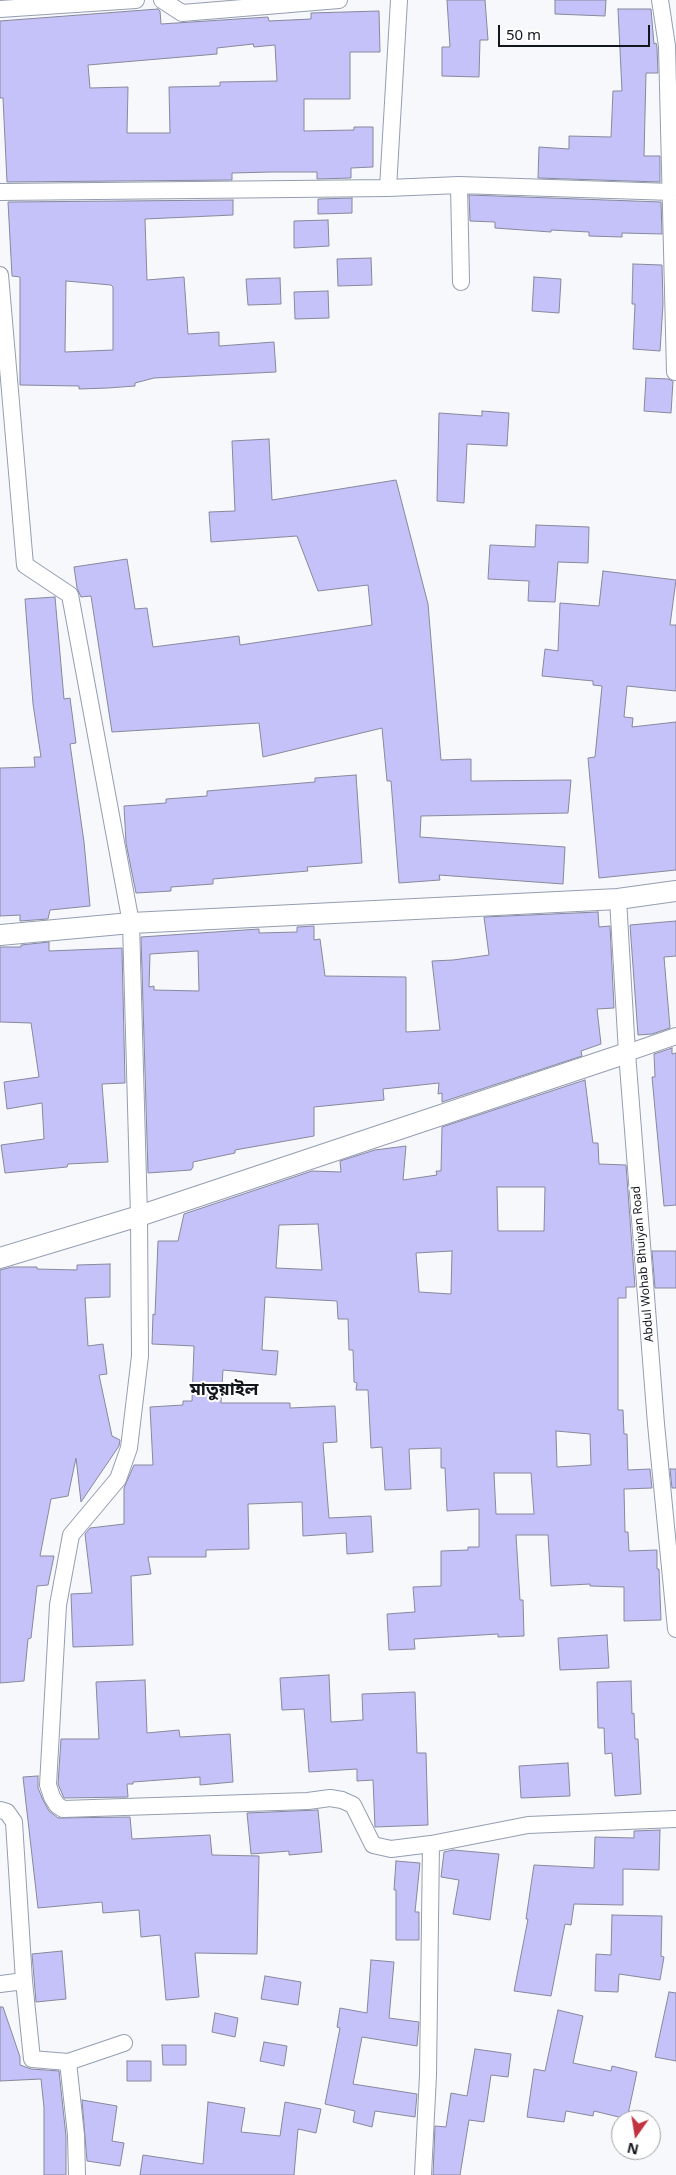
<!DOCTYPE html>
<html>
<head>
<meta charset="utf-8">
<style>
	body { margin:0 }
	#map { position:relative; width:676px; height:2175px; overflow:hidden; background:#f6f8fc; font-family:"Noto Sans",sans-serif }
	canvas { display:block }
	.north { position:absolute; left:611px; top:2110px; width:50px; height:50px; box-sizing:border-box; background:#fff; border:1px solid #a0a2a5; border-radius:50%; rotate:193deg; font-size:14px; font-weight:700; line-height:20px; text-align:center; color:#12161d }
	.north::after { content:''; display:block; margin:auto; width:18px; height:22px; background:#c2323f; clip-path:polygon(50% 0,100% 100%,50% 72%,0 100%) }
	.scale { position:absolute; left:498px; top:25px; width:152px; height:22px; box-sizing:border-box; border:2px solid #12161d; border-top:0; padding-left:6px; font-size:15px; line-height:18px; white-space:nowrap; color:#12161d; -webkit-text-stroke:4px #fff; paint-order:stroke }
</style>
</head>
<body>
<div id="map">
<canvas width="676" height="2175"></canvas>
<div class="north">N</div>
<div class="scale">50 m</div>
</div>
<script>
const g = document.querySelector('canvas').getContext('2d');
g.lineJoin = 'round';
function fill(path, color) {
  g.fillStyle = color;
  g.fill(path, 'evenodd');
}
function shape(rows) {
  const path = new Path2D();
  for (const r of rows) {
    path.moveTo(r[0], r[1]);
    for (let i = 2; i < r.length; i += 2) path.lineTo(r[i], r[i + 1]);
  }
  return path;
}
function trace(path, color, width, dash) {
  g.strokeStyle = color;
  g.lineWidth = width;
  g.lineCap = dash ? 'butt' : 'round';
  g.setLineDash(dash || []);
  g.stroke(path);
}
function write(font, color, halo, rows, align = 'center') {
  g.font = font + ' "Noto Sans","Noto Sans Bengali",sans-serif';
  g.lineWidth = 4;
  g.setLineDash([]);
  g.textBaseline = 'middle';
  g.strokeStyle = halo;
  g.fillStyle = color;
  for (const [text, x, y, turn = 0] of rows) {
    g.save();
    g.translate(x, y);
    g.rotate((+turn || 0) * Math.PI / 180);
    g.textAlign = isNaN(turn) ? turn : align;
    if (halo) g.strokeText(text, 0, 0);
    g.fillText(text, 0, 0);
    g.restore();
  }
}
const building = shape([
	[447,0,485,0,488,40,480,40,479,77,442,76,442,47,450,47,447,0],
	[555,0,606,0,605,16,555,14,555,0],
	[158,9,160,11,161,24,268,17,269,21,311,19,311,13,379,11,380,52,350,52,350,99,304,99,304,131,354,130,354,127,373,127,373,167,351,168,351,178,317,179,317,172,271,172,232,173,232,180,7,182,3,98,0,98,0,21,158,9],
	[253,44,254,47,275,45,277,81,220,82,220,86,169,87,170,133,127,133,128,87,90,88,88,65,217,54,217,48,253,44],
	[618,9,651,9,654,44,656,43,657,47,658,73,646,73,644,156,660,156,660,182,538,178,539,147,569,149,569,136,611,137,613,91,622,91,618,9],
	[469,195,661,202,662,234,622,233,622,237,589,236,589,232,551,230,551,232,495,228,495,222,470,221,469,195],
	[352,198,352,213,318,214,318,199,352,198],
	[233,200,233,215,145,219,147,280,184,277,188,334,219,332,219,346,274,342,276,372,154,378,135,383,135,386,108,388,79,389,79,386,20,385,20,277,12,276,8,202,233,200],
	[66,281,111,285,113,287,113,350,65,352,66,281],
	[328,220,329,246,294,248,294,221,328,220],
	[371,258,372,285,338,286,337,259,371,258],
	[633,264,662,265,663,304,660,351,633,349,635,304,632,304,633,264],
	[534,277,561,279,559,313,532,311,534,277],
	[280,278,281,304,248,305,246,279,280,278],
	[328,291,329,318,295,319,294,292,328,291],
	[646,378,668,379,673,381,671,413,644,411,646,378],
	[482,411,509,413,507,446,467,444,464,503,437,501,439,413,482,416,482,411],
	[269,439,272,500,396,480,428,604,441,760,471,759,471,781,571,780,568,813,421,816,420,837,565,847,563,884,439,875,440,880,399,883,391,781,387,781,382,728,263,757,259,723,112,732,91,596,81,597,77,588,74,567,127,559,135,609,147,608,153,647,239,636,240,645,372,625,368,585,318,591,297,536,211,542,209,512,235,511,232,441,269,439],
	[536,525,589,527,588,563,558,562,555,602,528,601,529,581,488,579,490,545,535,547,536,525],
	[603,571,676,580,670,625,676,625,676,691,627,686,624,717,633,718,632,727,676,722,676,870,599,878,588,758,595,757,602,686,593,685,593,681,542,676,545,649,558,651,560,603,599,606,603,571],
	[55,597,64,699,70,698,76,743,70,744,84,842,90,906,50,910,48,919,20,921,20,915,0,916,0,768,35,767,34,757,41,757,33,704,25,599,55,597],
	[356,775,362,863,307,867,308,871,213,879,213,884,171,887,171,891,136,893,126,843,124,806,166,803,166,799,207,796,207,791,315,782,315,778,356,775],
	[598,912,599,927,610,926,614,1008,597,1009,601,1044,581,1051,582,1056,442,1102,442,1093,438,1094,439,1083,383,1089,384,1100,314,1107,314,1136,235,1150,235,1153,193,1162,193,1167,191,1170,148,1173,141,937,259,929,259,933,297,932,297,927,314,926,314,940,320,939,325,976,406,977,406,1032,440,1030,432,961,453,960,489,955,484,917,598,912],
	[198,951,199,991,154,990,154,986,149,987,150,954,198,951],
	[676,921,676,956,664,957,670,1028,652,1034,638,1035,630,925,676,921],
	[49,942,49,951,122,948,125,1083,102,1084,108,1162,68,1164,67,1167,5,1173,1,1145,44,1139,42,1103,7,1109,4,1082,39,1077,31,1023,0,1022,0,947,21,947,21,945,49,942],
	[672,1048,672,1054,676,1053,676,1205,664,1206,652,1077,655,1077,654,1054,672,1048],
	[585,1080,593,1143,598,1143,599,1164,626,1165,635,1287,626,1287,626,1298,618,1298,618,1410,623,1410,624,1434,627,1434,628,1470,650,1469,652,1488,624,1489,625,1532,628,1532,629,1551,657,1550,657,1569,659,1569,661,1620,624,1621,624,1587,590,1586,590,1584,551,1586,548,1535,516,1535,520,1600,523,1600,524,1636,498,1637,498,1634,414,1639,415,1649,389,1650,387,1614,415,1612,413,1587,441,1586,441,1551,468,1550,468,1547,479,1547,479,1509,447,1511,445,1468,441,1468,441,1448,409,1449,411,1489,385,1490,382,1447,371,1448,368,1390,356,1390,357,1383,354,1382,353,1350,349,1350,348,1319,338,1319,337,1301,265,1297,262,1350,278,1351,276,1375,223,1370,221,1403,290,1403,290,1408,335,1406,337,1442,323,1443,329,1518,371,1516,373,1552,347,1554,346,1533,303,1536,302,1502,248,1504,249,1549,206,1550,206,1557,148,1557,151,1574,131,1576,133,1645,73,1647,71,1594,92,1593,85,1534,90,1528,124,1524,124,1488,134,1465,153,1465,150,1407,183,1405,183,1401,192,1401,194,1346,152,1344,153,1314,155,1315,158,1241,178,1241,184,1214,312,1171,341,1172,340,1161,375,1150,406,1146,403,1180,437,1175,436,1171,441,1171,442,1127,585,1080],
	[497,1187,545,1187,544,1231,498,1231,497,1187],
	[318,1224,322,1270,276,1268,279,1225,318,1224],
	[452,1251,451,1294,419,1292,416,1253,452,1251],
	[556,1431,590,1434,591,1465,557,1467,556,1431],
	[494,1473,531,1473,534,1514,496,1514,494,1473],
	[652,1251,676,1251,676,1288,655,1288,652,1251],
	[110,1264,110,1297,85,1298,88,1346,103,1344,107,1374,99,1375,112,1436,120,1440,119,1446,81,1502,76,1458,68,1496,51,1499,40,1556,54,1556,48,1585,37,1586,31,1638,28,1639,24,1681,0,1683,0,1270,12,1267,37,1267,37,1269,77,1270,77,1265,110,1264],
	[670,1469,676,1469,676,1488,672,1488,670,1469],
	[607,1635,609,1668,560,1670,558,1638,607,1635],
	[329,1675,331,1722,363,1720,362,1694,415,1692,417,1753,426,1753,428,1825,375,1827,373,1780,357,1781,357,1769,309,1772,304,1709,282,1710,280,1678,329,1675],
	[145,1680,147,1733,179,1730,180,1737,230,1734,233,1782,200,1785,200,1777,133,1782,133,1784,127,1784,128,1797,64,1798,58,1784,61,1739,99,1739,96,1682,145,1680],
	[631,1681,632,1714,634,1713,635,1739,638,1739,641,1794,615,1796,612,1753,605,1754,604,1728,598,1728,597,1682,631,1681],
	[568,1763,570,1796,521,1798,519,1766,568,1763],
	[38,1776,38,1788,43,1800,49,1811,58,1818,130,1817,132,1839,210,1835,212,1855,259,1856,257,1954,195,1953,199,1997,166,2000,160,1935,141,1937,139,1910,103,1913,102,1902,38,1908,23,1777,38,1776],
	[318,1810,322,1852,289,1855,289,1851,251,1854,247,1813,318,1810],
	[660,1830,659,1870,623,1869,623,1905,574,1904,571,1925,565,1924,551,1996,514,1991,528,1919,526,1919,534,1865,594,1868,595,1837,634,1838,634,1831,660,1830],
	[453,1850,499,1854,490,1920,453,1914,459,1880,441,1877,444,1852,453,1850],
	[396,1861,420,1863,415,1912,419,1912,419,1940,396,1940,396,1890,394,1890,396,1861],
	[612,1915,662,1916,661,1956,664,1957,660,1980,619,1974,618,1992,595,1991,596,1954,611,1955,612,1915],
	[62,1951,66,1999,36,2002,32,1954,62,1951],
	[371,1960,394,1962,389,2018,419,2022,417,2046,362,2037,353,2084,417,2094,415,2117,375,2111,372,2127,353,2122,355,2111,325,2104,340,2028,337,2027,340,2008,367,2013,371,1960],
	[265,1976,301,1982,298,2005,261,1999,265,1976],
	[669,1992,676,1993,676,2061,655,2057,669,1992],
	[0,2007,3,2007,20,2057,20,2065,31,2069,59,2071,66,2136,66,2175,44,2175,44,2108,41,2079,0,2081,0,2007],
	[558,2010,583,2016,573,2063,611,2071,612,2066,637,2072,627,2119,594,2111,593,2116,566,2111,564,2122,527,2117,534,2069,545,2071,558,2010],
	[215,2013,238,2018,235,2037,212,2032,215,2013],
	[264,2042,287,2046,284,2066,260,2061,264,2042],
	[162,2045,186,2045,186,2065,163,2065,162,2045],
	[475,2049,511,2054,508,2077,491,2075,484,2122,469,2120,460,2175,433,2175,435,2126,446,2127,451,2093,467,2096,475,2049],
	[127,2061,151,2061,151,2081,127,2081,127,2061],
	[82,2100,117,2106,112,2141,124,2143,120,2166,87,2161,82,2100],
	[208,2102,245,2108,241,2132,280,2136,285,2102,321,2109,316,2133,298,2129,294,2175,140,2175,143,2155,203,2164,208,2102]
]);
fill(building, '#c4c2f8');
trace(building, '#88889c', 1);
const minor = shape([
	[162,0,182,13,339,0],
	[399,0,388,188,459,185,672,192],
	[660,0,667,46,675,372],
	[0,9,136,0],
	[459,185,461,282],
	[0,192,388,188],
	[0,275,25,565,70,595,131,923,139,1216,140,1356,129,1448,118,1479,71,1535,58,1605,48,1785,52,1797,57,1805,63,1809,308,1801,330,1798,342,1800,353,1805,373,1845,391,1849,431,1844,528,1825,676,1819],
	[618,899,627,1053,656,1424,676,1629],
	[627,1053,676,1036],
	[0,1810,7,1812,14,1822,24,1981,32,2059,68,2062,124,2043],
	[0,1984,24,1981],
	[68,2062,76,2135,77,2175],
	[423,2175,428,2075,431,1844]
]);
const tertiary = shape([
	[0,935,131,923,618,899,676,891],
	[0,1258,139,1216,627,1053]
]);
trace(minor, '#949eb1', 18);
trace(tertiary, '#949eb1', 22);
trace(minor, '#fff', 16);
trace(tertiary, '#fff', 20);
write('12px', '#12161d', '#fff', [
	["Abdul Wohab Bhuiyan Road",643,1264,-95]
]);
write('bold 18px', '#12161d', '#fff', [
	["মাতুয়াইল",224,1390]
]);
</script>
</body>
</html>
